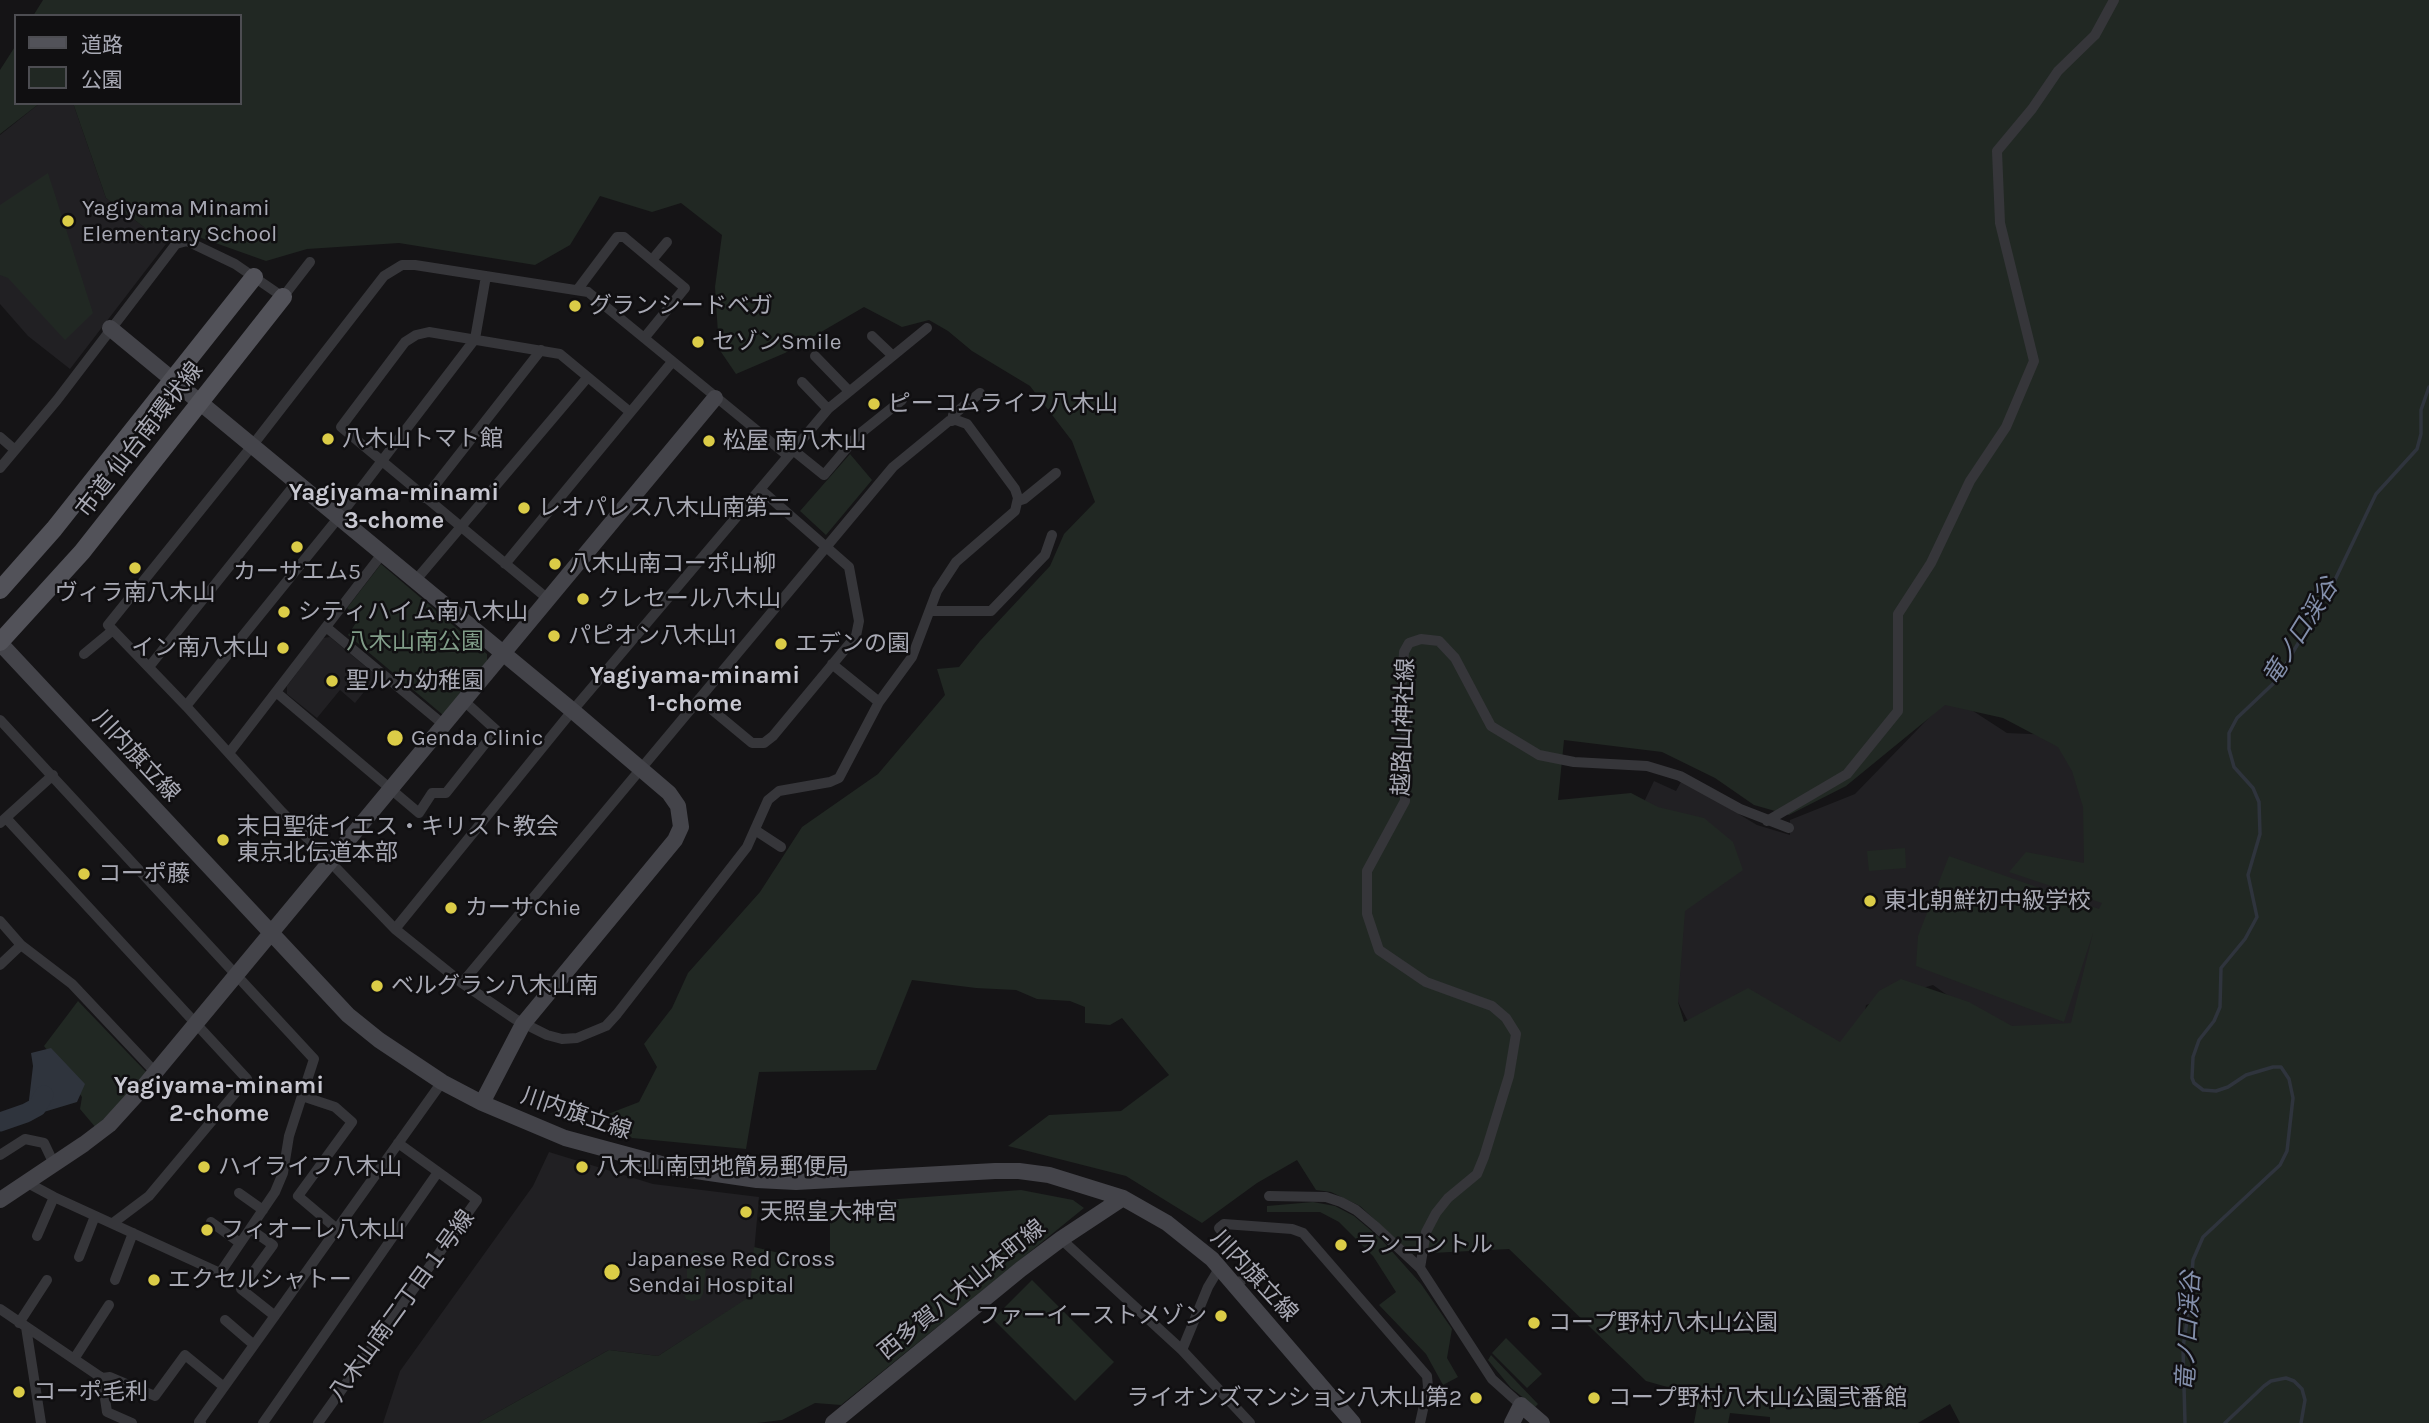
<!DOCTYPE html>
<html>
<head>
<meta charset="utf-8">
<style>
	body { margin:0 }
	#map { position:relative; width:2429px; height:1423px; overflow:hidden; background:#151416; font-family:Karla,"Noto Sans JP",sans-serif }
	canvas { display:block }
	.legend { position:absolute; left:14px; top:14px; width:228px; height:91px; box-sizing:border-box; background:#100f11; border:2px solid #4d4d52; margin:0; padding:9px 12px; list-style:none; font-size:21px; color:#a8a9b4 }
	.legend li { display:flex; align-items:center; gap:14px; height:35px }
	.legend b { width:35px; border:2px solid #4d4d52 }
</style>
</head>
<body>
<div id="map">
<canvas width="2429" height="1423"></canvas>
<ul class="legend">
<li><b style="height:9px;background:#525259"></b>道路</li>
<li><b style="height:19px;background:#212823"></b>公園</li>
</ul>
</div>
<script>
const g = document.querySelector('canvas').getContext('2d');
g.lineJoin = 'round';
function fill(path, color) {
  g.fillStyle = color;
  g.fill(path, 'evenodd');
}
function shape(rows) {
  const path = new Path2D();
  for (const r of rows) {
    path.moveTo(r[0], r[1]);
    for (let i = 2; i < r.length; i += 2) path.lineTo(r[i], r[i + 1]);
  }
  return path;
}
function trace(path, color, width, dash) {
  g.strokeStyle = color;
  g.lineWidth = width;
  g.lineCap = dash ? 'butt' : 'round';
  g.setLineDash(dash || []);
  g.stroke(path);
}
function write(font, color, halo, rows, align = 'center') {
  g.font = font + ' Karla,"Noto Sans JP",sans-serif';
  g.lineWidth = 5;
  g.setLineDash([]);
  g.textBaseline = 'middle';
  g.strokeStyle = halo;
  g.fillStyle = color;
  for (const [text, x, y, turn = 0] of rows) {
    g.save();
    g.translate(x, y);
    g.rotate((+turn || 0) * Math.PI / 180);
    g.textAlign = isNaN(turn) ? turn : align;
    if (halo) g.strokeText(text, 0, 0);
    g.fillText(text, 0, 0);
    g.restore();
  }
}
fill(shape([
	[40,103,73,103,106,198,166,244,70,369,28,336,0,304,0,135],
	[330,637,377,676,355,703,340,690,317,718,287,694,287,686,323,638],
	[1950,696,2007,733,2054,735,2090,781,2110,908,2078,1044,2005,1036,1933,985,1866,1005,1847,1116,1725,1094,1678,1002,1623,846,1654,781,1676,791,1682,780,1757,825,1790,835,1790,820,1855,794],
	[549,1152,653,1184,759,1197,750,1297,658,1356,609,1350,478,1423,383,1423,400,1371,533,1186]
]), '#212023');
fill(shape([
	[43,0,2429,0,2429,1423,1960,1423,1950,1404,1918,1423,1770,1423,1770,1417,1730,1413,1728,1423,1694,1423,1699,1396,1646,1381,1509,1249,1412,1254,1360,1206,1331,1192,1316,1190,1297,1160,1257,1183,1202,1223,1126,1176,1008,1146,1049,1115,1121,1111,1169,1075,1122,1018,1110,1025,1085,1023,1085,1007,1070,1001,1037,999,1016,990,976,988,912,980,876,1070,759,1072,746,1149,632,1138,608,1114,639,1102,657,1067,644,1044,672,1008,688,973,760,892,802,827,878,774,945,695,937,669,959,667,980,641,1050,566,1064,534,1095,502,1072,441,1030,386,972,351,948,331,929,320,902,327,864,307,785,353,736,374,719,349,715,287,722,235,681,203,652,212,600,196,570,245,535,265,399,243,307,249,266,261,179,230,166,244,106,198,73,103,240,103,240,16,33,16],
	[1945,705,2003,718,2058,747,2072,771,2083,807,2084,863,2026,852,2009,872,2102,903,2099,909,1949,856,1918,936,1916,966,2064,1022,2093,933,2071,1023,2012,1026,1969,1002,1901,979,1879,991,1840,1042,1748,988,1684,1022,1678,1002,1685,911,1743,870,1733,842,1704,818,1658,807,1631,793,1558,800,1564,740,1662,752,1715,778,1754,805,1789,815,1846,786],
	[16,45,16,103,40,103,0,134,0,70],
	[48,173,93,313,65,340,8,278,0,275,0,205],
	[850,454,872,480,826,535,800,511],
	[381,564,487,654,487,661,443,715,348,635,359,618,347,608],
	[1905,848,1906,868,1869,871,1867,851],
	[78,1001,148,1074,96,1128,80,1109,82,1097,44,1046],
	[1021,1190,1073,1200,1084,1208,841,1405,815,1403,782,1420,757,1423,478,1423,609,1350,658,1356,749,1297,754,1247,830,1265,830,1204],
	[1313,1202,1335,1206,1354,1216,1381,1239,1421,1284,1452,1329,1447,1358,1458,1377,1443,1385,1426,1354,1379,1305,1396,1292,1373,1256,1339,1222,1320,1212,1267,1212,1267,1206],
	[694,1250,704,1253,707,1260,703,1294,700,1299,692,1301,686,1299,683,1291,684,1280,687,1279,687,1257],
	[1032,1280,1114,1362,1075,1401,993,1319],
	[1506,1338,1542,1374,1527,1388,1492,1353],
	[1491,1355,1538,1404,1535,1407,1511,1388,1488,1360]
]), '#212823');
fill(shape([
	[51,1048,85,1084,77,1102,27,1117,33,1066,31,1053]
]), '#2f343d');
trace(shape([
	[2185,1423,2183,1348,2190,1300,2193,1260,2203,1237,2280,1165,2287,1151,2293,1098,2289,1079,2281,1067,2273,1067,2246,1075,2228,1087,2216,1091,2203,1090,2194,1083,2192,1078,2193,1057,2199,1040,2214,1021,2220,1007,2221,968,2245,939,2257,917,2248,875,2260,834,2259,802,2253,788,2234,767,2229,749,2229,733,2237,718,2276,681,2333,584,2376,494,2417,449,2421,434,2421,410,2429,387],
	[2225,1423,2264,1386,2271,1381,2286,1378,2294,1381,2302,1389,2305,1400,2301,1423]
]), '#2f343d', 3.5);
trace(shape([
	[0,1122,26,1113,37,1107,44,1095]
]), '#2f343d', 19);
trace(shape([
	[652,260,667,242],
	[578,289,617,237,624,237,685,288,645,337],
	[872,336,892,355],
	[815,356,848,390],
	[802,382,828,409],
	[952,421,953,415,980,393],
	[0,437,15,450],
	[793,450,824,475,857,436,902,400],
	[0,468,57,400,176,244,187,241,235,264,283,297,310,262],
	[425,498,541,350],
	[1018,501,1024,499,1056,473],
	[505,564,672,362],
	[415,581,587,378],
	[548,599,341,427,405,342,416,335,429,332,560,354,630,412],
	[930,611,991,611,1045,555,1052,535],
	[326,627,444,725],
	[84,654,113,630],
	[832,664,879,702],
	[149,667,296,483],
	[276,692,419,813,432,793,446,793,496,730,464,701],
	[699,699,752,743,764,743,773,736,856,636,859,621,849,567,760,489],
	[186,706,339,517,475,339,486,276],
	[0,720,314,1059,289,1136,283,1173,275,1192,220,1273,54,1197,26,1182],
	[229,753,382,554],
	[6,818,247,1079,149,1196,113,1223],
	[1767,821,1847,774,1898,711,1898,614,1931,563,1970,481,2006,427,2034,361,2000,223,1997,151,2032,109,2058,71,2095,35,2114,0],
	[0,823,53,775],
	[755,830,781,847],
	[0,921,21,945,72,984,156,1073],
	[395,929,568,716,828,409,927,328],
	[0,965,21,945],
	[462,983,893,467,949,421,956,420,967,424,1015,489,1018,498,1015,511,956,562,937,591,912,657,879,702,839,778,830,782,779,791,768,800,747,847,617,1014,606,1026,577,1038,562,1039,547,1035,515,1019,462,983,395,929,282,812,186,706,108,625,252,446,384,276,402,265,415,265,588,292,788,456],
	[302,1096,335,1107,352,1122,298,1196,337,1229],
	[0,1155,25,1139,44,1143,54,1164],
	[239,1193,263,1210],
	[1269,1196,1326,1197,1341,1202,1356,1210,1375,1226,1420,1268],
	[211,1222,240,1243],
	[250,1229,273,1245,241,1289,275,1316],
	[37,1236,54,1197],
	[1061,1239,1182,1350,1250,1423],
	[79,1257,95,1216],
	[115,1280,133,1233],
	[1237,1285,1253,1269,1219,1228,1224,1224,1292,1229,1303,1233,1427,1376,1428,1387,1420,1423],
	[0,1309,102,1378,107,1412,132,1423],
	[225,1320,254,1345],
	[19,1323,47,1280],
	[26,1327,41,1423],
	[1182,1350,1208,1287,1220,1267],
	[74,1359,109,1305],
	[102,1378,110,1377,155,1396,185,1355,224,1387],
	[1521,1405,1492,1379,1420,1268,1426,1232,1436,1213,1448,1198,1477,1174,1484,1157,1509,1076,1516,1034,1506,1018,1492,1006,1426,982,1379,950,1367,914,1367,871,1405,801,1406,721,1402,685,1404,652,1409,643,1421,639,1439,641,1455,658,1491,726,1539,755,1574,762,1647,766,1680,776,1740,809,1789,828],
	[201,1423,199,1422,442,1082],
	[263,1423,438,1172],
	[318,1423,477,1200,398,1143]
]), '#36363a', 10);
trace(shape([
	[110,328,573,711,669,793,678,806,681,827,675,840,523,1024,482,1103],
	[0,643,348,1015,379,1040,442,1082,482,1103,565,1138,676,1168,757,1180,796,1182,995,1171,1019,1171,1049,1175,1123,1198,1167,1223,1212,1259,1353,1423],
	[0,1200,84,1144,109,1125,139,1092,715,398],
	[833,1423,1021,1269,1061,1239,1123,1198],
	[1512,1423,1521,1405,1542,1423]
]), '#44444a', 16);
trace(shape([
	[0,590,54,529,254,277],
	[0,642,82,552,283,297]
]), '#525259', 18);
for (const [x, y, r, color] of [
	[68,221,7,"#dbcc47"],
	[575,306,7,"#dbcc47"],
	[698,342,7,"#dbcc47"],
	[874,404,7,"#dbcc47"],
	[328,439,7,"#dbcc47"],
	[709,441,7,"#dbcc47"],
	[524,508,7,"#dbcc47"],
	[297,547,7,"#dbcc47"],
	[555,564,7,"#dbcc47"],
	[135,568,7,"#dbcc47"],
	[583,599,7,"#dbcc47"],
	[284,612,7,"#dbcc47"],
	[554,636,7,"#dbcc47"],
	[781,644,7,"#dbcc47"],
	[283,648,7,"#dbcc47"],
	[332,681,7,"#dbcc47"],
	[395,738,9,"#dbcc47"],
	[223,840,7,"#dbcc47"],
	[84,874,7,"#dbcc47"],
	[1870,901,7,"#dbcc47"],
	[451,908,7,"#dbcc47"],
	[377,986,7,"#dbcc47"],
	[204,1167,7,"#dbcc47"],
	[582,1167,7,"#dbcc47"],
	[746,1212,7,"#dbcc47"],
	[207,1230,7,"#dbcc47"],
	[1341,1245,7,"#dbcc47"],
	[612,1272,9,"#dbcc47"],
	[154,1280,7,"#dbcc47"],
	[1221,1316,7,"#dbcc47"],
	[1534,1323,7,"#dbcc47"],
	[19,1392,7,"#dbcc47"],
	[1476,1398,7,"#dbcc47"],
	[1594,1398,7,"#dbcc47"]
]) {
  const dot = new Path2D();
  dot.arc(x, y, r, 0, 2 * Math.PI);
  g.fillStyle = color;
  g.fill(dot);
  trace(dot, '#100f11', 2.5);
}
write('23px', '#a8a9b4', '#100f11', [
	["Yagiyama Minami",82,208],
	["Elementary School",82,234],
	["グランシードベガ",589,306],
	["セゾンSmile",712,342],
	["ピーコムライフ八木山",888,404],
	["八木山トマト館",342,439],
	["松屋 南八木山",723,441],
	["レオパレス八木山南第二",538,508],
	["八木山南コーポ山柳",569,564],
	["カーサエム5",297,572,"center"],
	["ヴィラ南八木山",135,593,"center"],
	["クレセール八木山",597,599],
	["シティハイム南八木山",298,612],
	["パピオン八木山1",568,636],
	["エデンの園",795,644],
	["イン南八木山",269,648,"right"],
	["聖ルカ幼稚園",346,681],
	["Genda Clinic",411,738],
	["末日聖徒イエス・キリスト教会",237,827],
	["東京北伝道本部",237,853],
	["コーポ藤",98,874],
	["東北朝鮮初中級学校",1884,901],
	["カーサChie",465,908],
	["ベルグラン八木山南",391,986],
	["ハイライフ八木山",218,1167],
	["八木山南団地簡易郵便局",596,1167],
	["天照皇大神宮",760,1212],
	["フィオーレ八木山",221,1230],
	["ランコントル",1355,1245],
	["Japanese Red Cross",628,1259],
	["Sendai Hospital",628,1285],
	["エクセルシャトー",168,1280],
	["ファーイーストメゾン",1207,1316,"right"],
	["コープ野村八木山公園",1548,1323],
	["コーポ毛利",33,1392],
	["ライオンズマンション八木山第2",1462,1398,"right"],
	["コープ野村八木山公園弐番館",1608,1398]
], 'left');
write('23px', '#a8a9b4', '#100f11', [
	["市道 仙台南環状線",140,440,-52],
	["越路山神社線",1404,727,-88],
	["川内旗立線",136,756,47],
	["川内旗立線",576,1114,19],
	["川内旗立線",1254,1276,47],
	["西多賀八木山本町線",962,1290,-39],
	["八木山南二丁目１号線",402,1306,-54]
]);
write('23px', '#819d89', '#100f11', [
	["八木山南公園",415,642]
]);
write('bold 24px', '#c8c8d1', '#100f11', [
	["Yagiyama-minami",394,493],
	["3-chome",394,521],
	["Yagiyama-minami",695,676],
	["1-chome",695,704],
	["Yagiyama-minami",219,1086],
	["2-chome",219,1114]
]);
write('italic 24px', '#838fab', '#100f11', [
	["竜ノ口渓谷",2301,632,-58],
	["竜ノ口渓谷",2189,1331,-87]
]);
</script>
</body>
</html>
